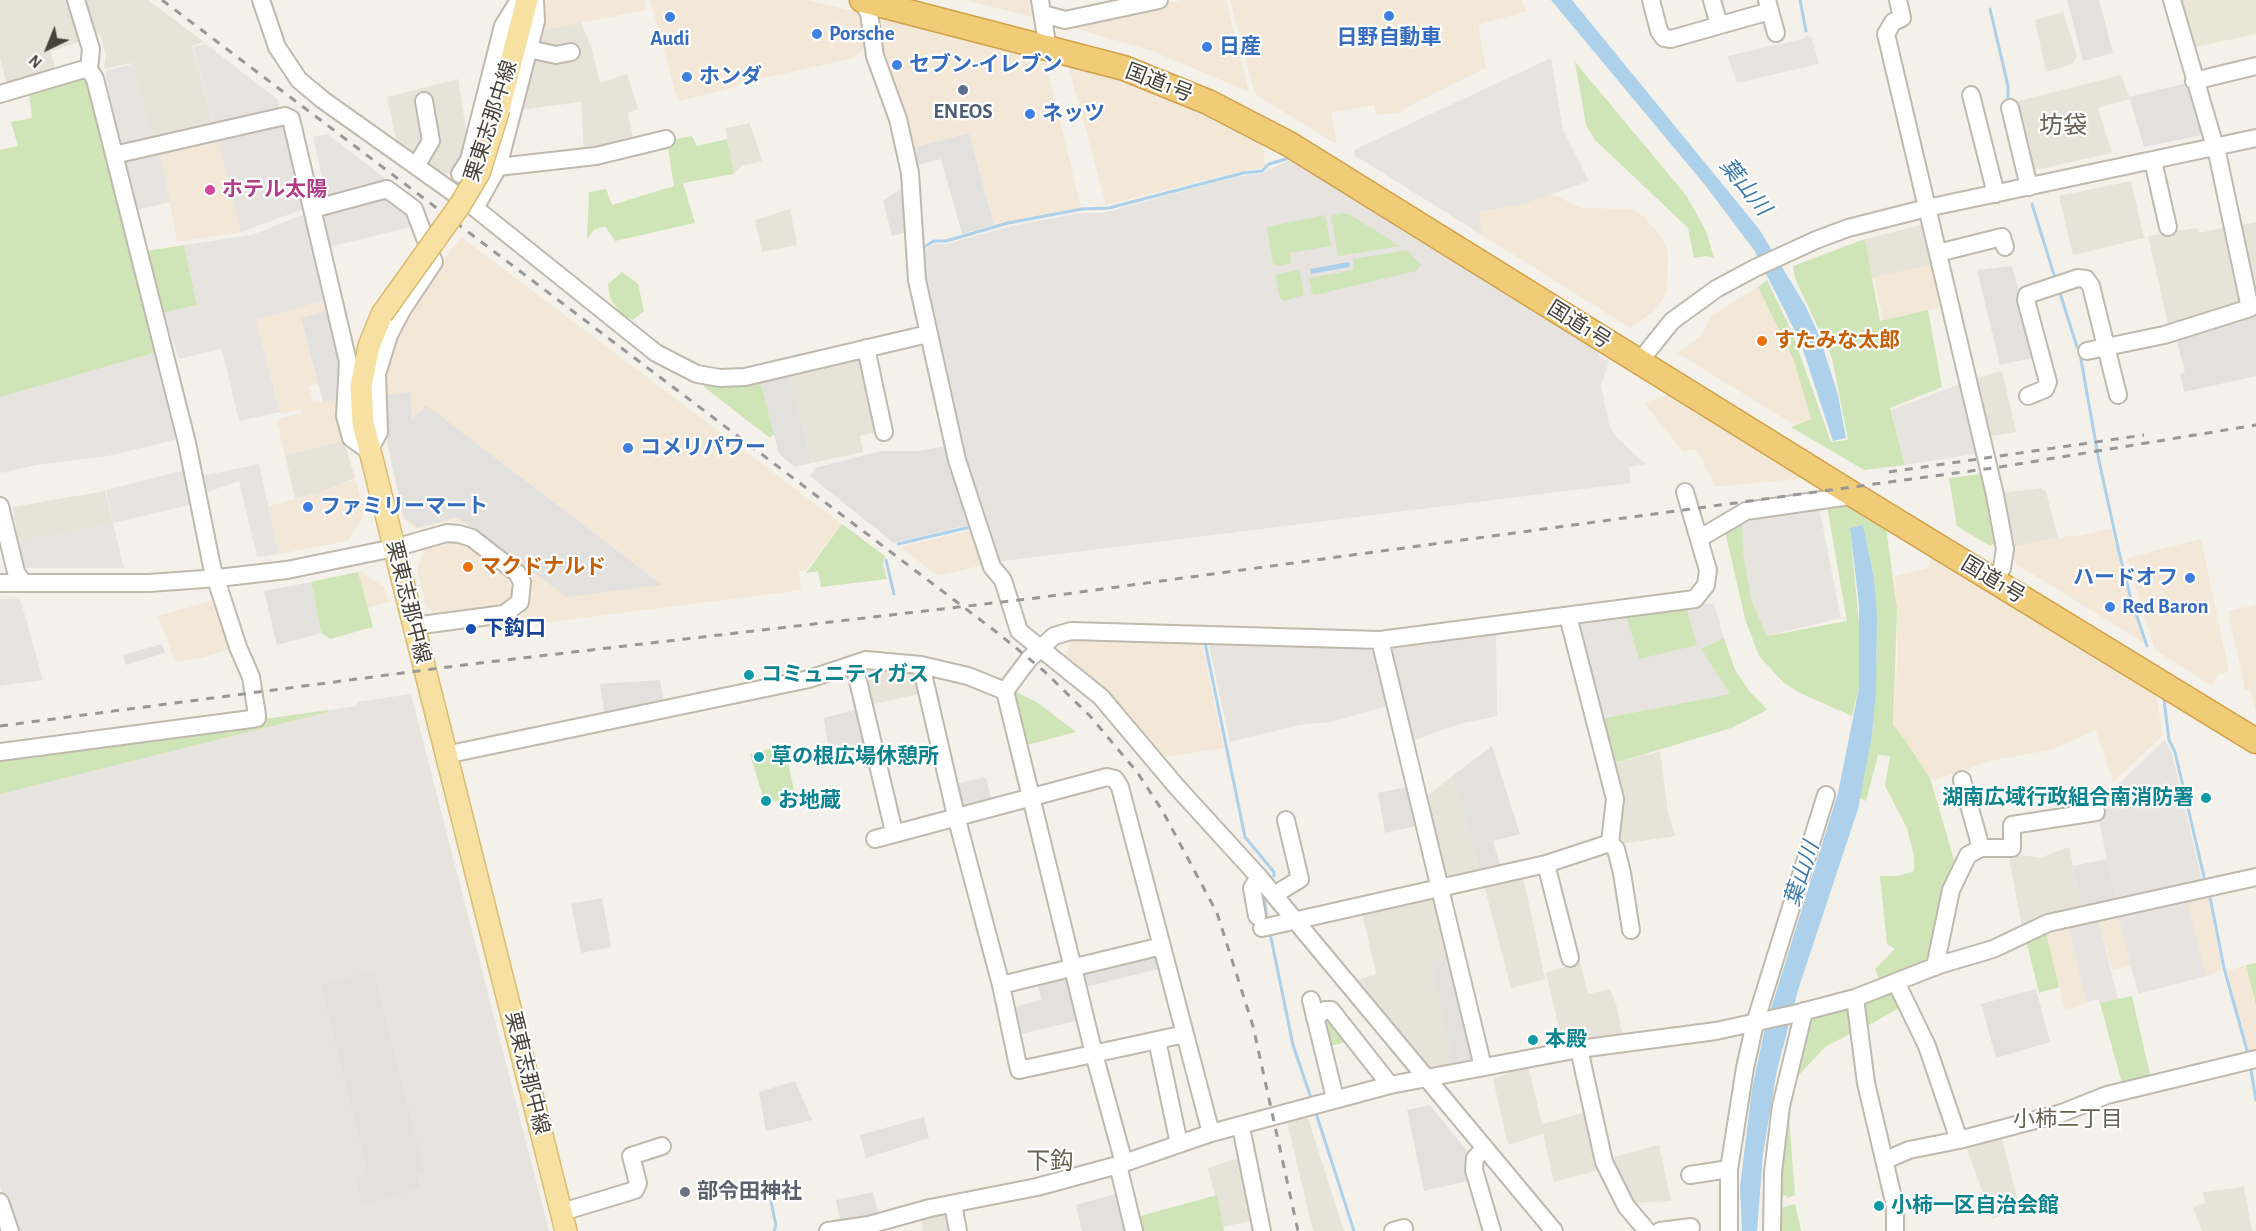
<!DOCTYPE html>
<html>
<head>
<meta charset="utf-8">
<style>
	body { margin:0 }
	#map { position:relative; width:2256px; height:1231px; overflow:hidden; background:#f4f1ea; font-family:"Alegreya Sans",sans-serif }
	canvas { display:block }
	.north { position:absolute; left:18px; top:18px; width:60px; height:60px; -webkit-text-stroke:4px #fff; paint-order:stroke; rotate:223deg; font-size:16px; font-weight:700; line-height:24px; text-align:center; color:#474239 }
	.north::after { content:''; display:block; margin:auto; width:21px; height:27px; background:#474239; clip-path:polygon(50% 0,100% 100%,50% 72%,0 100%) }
</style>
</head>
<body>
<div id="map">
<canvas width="2256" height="1231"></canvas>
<div class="north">N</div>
</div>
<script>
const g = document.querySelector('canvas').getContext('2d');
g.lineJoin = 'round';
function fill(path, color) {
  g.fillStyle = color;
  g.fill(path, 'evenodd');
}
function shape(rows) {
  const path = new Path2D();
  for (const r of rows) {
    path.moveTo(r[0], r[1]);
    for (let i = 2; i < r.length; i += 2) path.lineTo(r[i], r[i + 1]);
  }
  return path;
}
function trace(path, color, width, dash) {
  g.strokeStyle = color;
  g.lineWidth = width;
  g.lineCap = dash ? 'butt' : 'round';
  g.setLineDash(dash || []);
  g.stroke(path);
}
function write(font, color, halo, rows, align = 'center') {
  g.font = font + ' "Alegreya Sans","Noto Sans JP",sans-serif';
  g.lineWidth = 4.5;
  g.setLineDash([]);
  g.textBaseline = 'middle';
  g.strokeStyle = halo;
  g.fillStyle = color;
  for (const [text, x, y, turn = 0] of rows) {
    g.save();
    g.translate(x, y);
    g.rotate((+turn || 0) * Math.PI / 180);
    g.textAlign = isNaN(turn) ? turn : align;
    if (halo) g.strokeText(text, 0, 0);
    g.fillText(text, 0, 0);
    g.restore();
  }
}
fill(shape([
	[0,0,71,0,83,41,51,51,55,68,7,84,0,59],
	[82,0,148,0,204,42,192,46,214,127,152,141,132,63,104,69,106,55,100,34,93,35],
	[2063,12,2077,56,2072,64,2046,72,2035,20],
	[581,22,591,47,600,83,627,74,638,109,628,113,634,143,584,152,581,102,520,110,539,31],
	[2121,75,2130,99,2098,108,2112,153,2031,171,2015,102],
	[458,79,468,142,455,173,437,175,397,145,387,97],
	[750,123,762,161,742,166,734,174,725,128],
	[2131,181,2144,238,2073,255,2059,196],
	[790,209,797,245,762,252,755,220],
	[2256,222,2256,297,2252,294,2238,226],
	[1925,224,1935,264,1872,278,1865,239],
	[2226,227,2242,299,2238,307,2169,328,2148,236,2197,228,2199,233],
	[857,356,862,359,878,432,860,436,863,452,812,463,788,373],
	[2002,371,2016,432,1985,437,1972,379],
	[344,441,355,478,322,492,295,499,285,455],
	[2041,488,2046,492,2058,538,2011,547,2001,493],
	[105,491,113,523,18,542,13,507],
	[863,666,912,669,918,694,870,705,861,671],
	[1660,751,1668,814,1676,836,1619,844,1613,764],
	[1451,777,1463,808,1480,874,1446,878,1426,797],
	[2069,847,2082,908,2022,926,2008,853,2040,858],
	[1523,876,1545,979,1511,988,1484,885],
	[1430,897,1438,902,1451,957,1433,962,1454,1068,1434,1072,1357,981,1376,974,1362,912],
	[1580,962,1588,994,1610,989,1616,1004,1623,1037,1563,1045,1546,973],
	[1528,1065,1542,1124,1587,1112,1603,1169,1554,1182,1543,1134,1508,1145,1493,1079],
	[1304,1113,1308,1118,1344,1231,1313,1231,1286,1118],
	[2001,1135,2020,1209,1992,1219,1966,1146],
	[1659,1145,1671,1201,1630,1203,1609,1158],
	[1241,1157,1255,1220,1223,1227,1208,1168],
	[2244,1187,2252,1231,2202,1231,2193,1207,2205,1203,2203,1192],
	[946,1209,953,1231,923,1231,921,1215]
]), '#e7e3d9');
fill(shape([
	[547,0,645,0,646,10,539,31],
	[650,0,806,0,860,13,864,46,861,52,854,58,737,84,737,87,678,101],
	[964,0,1032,0,1037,18],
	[1182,0,1226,0,1249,92,1152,51,1074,28,1075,22],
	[1230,0,1521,0,1527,11,1478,25,1486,68,1403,109,1404,112,1376,115,1374,105,1331,113,1337,142,1334,143,1255,94],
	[881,18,1045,59,1081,208,994,225,969,133,911,148,883,68,876,23],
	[1068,64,1183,102,1262,143,1266,167,1242,171,1106,205],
	[217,137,241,232,177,242,160,150],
	[1550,193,1581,208,1634,209,1645,218,1662,238,1668,252,1667,292,1654,311,1630,328,1482,235,1479,212,1523,204],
	[461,237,842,524,806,570,799,571,801,590,512,627,529,607,532,597,532,580,526,569,466,524,449,521,417,529,403,519,383,425,383,379,394,337,427,282],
	[1935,264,1945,306,1883,320,1874,277],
	[1758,287,1794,362,1811,420,1793,424,1677,353,1702,335,1711,316],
	[326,300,329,310,301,318,318,384,309,386,313,403,340,399,344,441,285,455,276,420,302,413,302,409,281,414,256,320],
	[1671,394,1806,478,1715,487,1698,451,1695,449,1683,452,1644,403],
	[355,479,365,512,348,541,279,554,269,506,322,492],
	[2111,528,2143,642,2016,564,2011,547,2074,535,2075,537],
	[972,530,983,565,938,576,900,547],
	[2201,539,2229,672,2219,674,2212,686,2155,650,2127,558],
	[450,541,463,544,507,577,513,591,508,602,503,606,436,616,426,605,417,569,423,553,421,549],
	[1932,556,2156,695,2163,735,2113,782,2096,731,2114,725,2096,730,2054,749,1990,761,1935,780,1930,778,1905,740,1893,726,1898,651,1895,576,1928,568],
	[361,571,385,588,389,602,367,608,358,572],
	[218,599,233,648,202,658,175,662,158,616],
	[2256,605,2256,712,2250,689,2245,690,2228,611],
	[1071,638,1201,641,1224,748,1165,757,1113,696,1066,656],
	[2208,895,2222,970,2206,976,2187,900],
	[2118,915,2131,966,2112,970,2098,919],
	[2068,925,2086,1003,2065,1011,2046,932],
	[2246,965,2256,1009,2256,1055,2250,1056,2227,971]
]), '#f3e8d8');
fill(shape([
	[1807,35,1812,38,1819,64,1737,83,1727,56,1803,39],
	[206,44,278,100,279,106,274,113,214,127,193,47],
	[1551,58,1563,130,1589,181,1523,204,1479,212,1482,235,1354,155,1354,150],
	[132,64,152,141,124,146,120,144,105,71],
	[280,124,284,125,304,209,241,232,217,137],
	[327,134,390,182,327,199,313,137],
	[160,150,170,202,137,210,124,163,132,156],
	[1290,160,1584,338,1600,351,1598,355,1609,361,1601,386,1609,424,1617,438,1646,464,1629,467,1631,483,995,562,959,448,928,306,923,250,935,244,946,244,1012,226,1080,213,1103,213,1235,177,1260,174],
	[386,196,411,212,415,226,329,247,324,213],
	[305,214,326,300,256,320,280,412,239,421,222,349,179,359,167,324,163,313,197,305,184,245,252,235],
	[157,352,178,439,108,456,36,465,2,473,0,471,0,397],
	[1963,383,1980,453,1905,465,1891,410],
	[259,464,279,554,257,557,239,481,205,493,202,476],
	[185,470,193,504,113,523,124,568,23,568,18,542,113,523,106,490],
	[1819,507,1841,618,1767,636,1751,599,1743,553,1742,519],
	[20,598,43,680,0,686,0,599],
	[1714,603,1724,638,1701,649,1730,694,1600,719,1576,628,1581,621,1626,615,1640,659,1686,607],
	[1496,632,1497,716,1459,724,1412,741,1390,649,1393,645],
	[1208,642,1368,648,1377,655,1389,705,1332,722,1299,725,1230,742],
	[411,694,549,1231,15,1231,0,1187,0,757,357,706,357,702],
	[2165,740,2172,754,2202,881,2116,901,2098,816,2109,793],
	[2187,900,2206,976,2138,994,2118,915],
	[2098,919,2118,999,2100,1004,2098,999,2086,1003,2068,925]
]), '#e7e3df');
fill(shape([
	[2177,0,2256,0,2256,34,2191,48]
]), '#ece6d6');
fill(shape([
	[1575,62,1686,195,1706,231,1714,258,1706,256,1694,258,1688,228,1595,140,1586,125],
	[80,77,89,83,157,352,0,397,0,150,18,146,11,122,32,118,29,94],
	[692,136,697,146,727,139,734,174,683,183,695,223,615,241,605,226,594,230,587,239,589,192,606,189,612,205,674,186,667,141],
	[1343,213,1354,217,1400,246,1338,256,1331,216],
	[1325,215,1331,246,1290,253,1291,263,1277,266,1273,264,1267,227],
	[1865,239,1880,321,1928,310,1942,387,1890,408,1905,465,1864,470,1791,427,1811,419,1794,361,1758,287,1767,280,1792,332,1831,442,1848,440,1832,358,1795,278,1793,266],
	[184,245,197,305,163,313,147,251],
	[1407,250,1421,265,1416,271,1315,295,1312,293,1309,278,1354,270,1353,259],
	[1297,270,1300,272,1304,295,1284,301,1280,298,1275,275],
	[622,272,638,284,644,311,633,320,622,316,610,298,608,284],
	[760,379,774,434,770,438,704,387,706,383],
	[1982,474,1998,542,1990,546,1957,526,1949,478],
	[1847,503,1886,527,1897,609,1893,725,1905,740,1930,778,1955,863,1933,961,1880,981,1875,969,1895,949,1887,944,1880,876,1899,876,1914,871,1914,856,1907,828,1885,786,1890,756,1878,755,1866,801,1859,798,1872,735,1877,652,1874,578,1863,525,1850,528,1860,635,1859,688,1852,716,1800,693,1784,683,1759,656,1745,619,1725,531,1742,519,1743,552,1751,599,1767,636,1847,621,1827,506],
	[842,524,885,556,883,564,887,579,821,587,818,571,806,573],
	[358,572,373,627,330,639,321,633,311,582],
	[1686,607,1697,645,1639,659,1626,615],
	[1724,638,1735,670,1750,692,1767,709,1765,711,1731,728,1612,764,1600,719,1730,694,1701,649],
	[1013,688,1020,694,1038,703,1076,732,1023,746],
	[328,710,328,712,0,794,0,757],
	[785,745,795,796,765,804,750,754],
	[2046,932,2059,987,2039,993,2026,941],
	[2256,963,2256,1006,2246,965],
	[1890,990,1896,993,1901,1007,1867,1026,1864,1011,1869,998],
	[2132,996,2151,1079,2123,1087,2100,1003],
	[1845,1006,1851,1013,1855,1031,1825,1047,1797,1077,1793,1076,1811,1015],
	[1329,1016,1349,1041,1328,1047,1322,1022],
	[1788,1104,1795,1195,1787,1198,1786,1195,1781,1197,1781,1168],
	[1217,1195,1224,1231,1140,1231,1137,1217],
	[1795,1204,1801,1231,1778,1231,1777,1209]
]), '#cfe4b7');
fill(shape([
	[2067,0,2099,0,2113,53,2083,61],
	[2187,83,2202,135,2144,147,2129,97],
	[969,133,994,225,962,234,941,159,914,166,911,148],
	[905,186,908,232,892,236,883,201],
	[2012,266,2035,352,2031,358,2000,365,1977,270],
	[329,310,343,370,340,399,323,402,301,318],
	[2256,313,2256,376,2184,392,2180,374,2185,372,2176,337],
	[788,373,812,463,795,467,779,454,760,379],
	[410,392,412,420,426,405,662,585,567,597,457,517,418,528,404,517,389,449,382,396],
	[945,446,968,525,894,543,810,476,815,468,881,451,919,451],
	[311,582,321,633,277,645,264,591],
	[162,644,165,653,126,665,123,655],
	[660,680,664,704,605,716,600,684],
	[859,709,869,751,830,760,824,718],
	[1492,746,1520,834,1493,841,1501,869,1480,874,1463,808,1451,777],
	[986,777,992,802,964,809,960,806,955,784],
	[1410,786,1420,825,1385,833,1378,793],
	[2107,859,2116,901,2082,908,2073,866],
	[602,898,611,947,581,953,571,904],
	[1155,951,1163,968,1081,988,1082,969],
	[1451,957,1475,1058,1470,1066,1454,1068,1432,962],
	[373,971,425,1172,417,1175,420,1188,363,1204,356,1178,368,1174,321,985],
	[1068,977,1079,1020,1017,1035,1011,1008,1041,1000,1037,980],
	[2036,989,2050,1042,1996,1058,1981,1004],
	[795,1081,812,1120,766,1131,759,1092],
	[1430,1105,1465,1148,1472,1180,1424,1191,1407,1110],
	[924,1117,929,1138,866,1158,860,1135],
	[873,1192,879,1216,841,1225,836,1200],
	[1116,1194,1124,1231,1082,1231,1076,1205]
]), '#e3e1de');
fill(shape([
	[1551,0,1572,0,1759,229,1805,305,1819,335,1838,395,1846,438,1833,441,1800,341,1754,250,1705,185],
	[1349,262,1350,267,1311,274,1310,269],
	[1863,525,1874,578,1877,615,1876,688,1872,735,1858,809,1798,990,1777,1070,1763,1154,1757,1231,1742,1231,1740,1187,1752,1089,1765,1028,1838,793,1859,688,1859,605,1850,528]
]), '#add0eb');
trace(shape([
	[1800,0,1806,31],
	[1990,9,2008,86,2008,102],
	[2032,204,2055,278],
	[922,248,934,241,946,241,1008,223,1082,209,1109,208,1243,173,1262,171,1269,164,1286,159],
	[2059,290,2077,347],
	[2080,354,2099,461,2119,552,2131,599,2147,646],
	[898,544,970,527,969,523],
	[886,560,894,594],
	[1205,643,1245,837,1274,872,1274,876],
	[2164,700,2169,740,2175,752,2205,881],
	[1264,895,1267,921],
	[2210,897,2224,968,2248,1054],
	[1270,933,1293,1045,1312,1101],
	[2251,1070,2256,1100],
	[1315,1110,1354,1231],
	[771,1201,776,1226,774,1231]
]), '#add0eb', 3);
const minor = shape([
	[76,0,91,49,89,69],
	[261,0,277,47,299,80,323,100,475,208,498,167,536,21,535,0],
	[519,0,503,26,469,160,498,167,596,156,666,139],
	[861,0,869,13,875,56,898,119,910,173,917,280,957,460,992,567,1003,580,1019,631,1101,697,1176,786,1259,877,1554,1231],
	[1040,0,1048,49],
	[1651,0,1659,31,1664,38,1671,39,1770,11],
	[1712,0,1719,25],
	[1767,0,1776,33],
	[1898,0,1902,18,1893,22,1886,34,1995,495,2005,549,2002,568,1994,581],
	[1043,14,1065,20,1159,0],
	[529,49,556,55,571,52],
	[2194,81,2256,66],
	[0,94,81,70,89,69,95,79,187,443,212,567,238,647,251,677,257,715,257,718,251,719,0,752],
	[1971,95,1996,194],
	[2010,108,2029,187],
	[114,155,285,116,291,119,348,362,345,416,351,438,369,451,379,432,377,374,389,335,402,310,434,262,414,209,387,189,313,209],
	[2153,161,2168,227],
	[416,166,431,141,424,101],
	[460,174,469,160],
	[475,208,656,353,697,374,720,378,745,377,928,334],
	[1938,253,2002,237,2005,247],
	[866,348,884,432],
	[2087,351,2164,335,2250,308,2218,157,2172,0],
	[1639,362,1672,321,1716,289,1755,268,1816,240,1848,228,1927,208,2256,138],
	[2028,396,2045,389,2048,382,2026,300,2027,295,2078,278,2086,279,2091,286,2118,395],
	[0,506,16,572,22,581],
	[1700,538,1746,511,1843,497,1849,492],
	[0,583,149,583,218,578,287,570,394,548,447,533,459,534,472,538,517,573,522,582,520,602,504,614,414,626],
	[1568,616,1615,799,1610,843],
	[1380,640,1483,1067],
	[854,664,894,832],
	[921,665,956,816,1001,985,1019,1070,1185,1034],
	[445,755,809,679,866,660,921,665,968,676,1005,691],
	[1962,780,1981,848],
	[875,839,1107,777,1115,779,1120,787,1211,1133],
	[1610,843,1616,849,1622,873,1631,930],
	[1546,864,1570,958],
	[1274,895,1300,879,1286,820],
	[1257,916,1252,888,1259,877],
	[1262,928,1546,864,1610,843],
	[1935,967,1951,890,1968,855,1981,848,2012,848,2012,825,2096,812],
	[1896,982,1927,1046,1959,1140],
	[1001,985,1162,946],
	[1855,998,1866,1083,1895,1206,1895,1231],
	[1311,1000,1335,1098],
	[1315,1018,1325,1010,1331,1010,1390,1085],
	[1157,1040,1179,1144],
	[1579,1049,1604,1162,1626,1206,1647,1231],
	[1241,1127,1262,1231],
	[1485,1148,1475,1158,1474,1170,1492,1231],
	[1886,1160,1909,1150,1959,1140,2062,1113,2107,1095,2256,1059],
	[1124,1163,1211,1133,1390,1085,1579,1049,1716,1031,1798,1013,1855,998,1939,965,1993,949,2048,923,2256,877],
	[1118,1165,1124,1163,1094,1054,1005,691,1029,659,1054,636,1071,631,1380,640,1695,599,1706,585,1708,570,1685,492],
	[1118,1165,1134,1231],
	[1690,1175,1729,1169],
	[0,1202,10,1231],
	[953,1204,958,1231],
	[562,1212,635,1190,638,1183,631,1156,662,1146],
	[828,1231,869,1225,930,1208,1037,1187,1118,1165],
	[1393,1231,1404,1228],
	[1660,1231,1691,1227],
	[1729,1231,1729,1169,1745,1068,1755,1023,1826,795],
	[1772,1231,1773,1172,1781,1106,1804,1011]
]);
const major = shape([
	[499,109,527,0],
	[382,314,369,346,361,386,363,423,566,1231]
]);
const highway = shape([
	[862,0,1124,68,1208,102,1289,144,1849,492,2256,741]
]);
trace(minor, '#bfb9ae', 20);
trace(major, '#dabd72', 24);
trace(highway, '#d0a148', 27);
trace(minor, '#fff', 16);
trace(major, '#f6e0a2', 21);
trace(highway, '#f1cc78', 24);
trace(shape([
	[162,0,999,634,1044,671,1090,716,1137,772,1162,810,1217,913,1253,1026,1298,1231],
	[1889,472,2144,435],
	[0,726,471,664,1036,598,2000,467,2256,425]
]), '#989898', 3, [8, 8]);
const majorBridge = shape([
	[382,314,460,205,479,173,499,109]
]);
trace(majorBridge, '#dabd72', 24, []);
trace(majorBridge, '#f6e0a2', 21);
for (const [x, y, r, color] of [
	[1389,16,6,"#3f7fe0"],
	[670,17,6,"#3f7fe0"],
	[817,34,6,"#3f7fe0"],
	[1207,47,6,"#3f7fe0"],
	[897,65,6,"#3f7fe0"],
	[687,77,6,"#3f7fe0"],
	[963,90,6,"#5c6f8a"],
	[1030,114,6,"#3f7fe0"],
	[210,190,6,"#d1479c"],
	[1762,341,6,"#e8710a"],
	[628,448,6,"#3f7fe0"],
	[308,507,6,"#3f7fe0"],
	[468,567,6,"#e8710a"],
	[2190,578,6,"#3f7fe0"],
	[2110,607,6,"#3f7fe0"],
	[471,629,6,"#1a4fb4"],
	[749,675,6,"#0f9aa8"],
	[759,757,6,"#0f9aa8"],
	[2206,798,6,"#0f9aa8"],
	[766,801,6,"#0f9aa8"],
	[1533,1040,6,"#0f9aa8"],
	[685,1192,6,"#6b7280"],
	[1879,1206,6,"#0f9aa8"]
]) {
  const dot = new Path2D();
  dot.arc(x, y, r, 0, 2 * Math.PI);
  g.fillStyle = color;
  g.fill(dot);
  trace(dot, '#fff', 2);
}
write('bold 21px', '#366cbe', '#fff', [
	["Porsche",829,34],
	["日野自動車",1389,38,"center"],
	["Audi",670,39,"center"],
	["日産",1219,47],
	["セブン-イレブン",909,65],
	["ホンダ",699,77],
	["ネッツ",1042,114],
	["コメリパワー",640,448],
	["ファミリーマート",320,507],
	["ハードオフ",2178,578,"right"],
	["Red Baron",2122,607]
], 'left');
write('21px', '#474239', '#fff', [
	["国道1号",1159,83,21],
	["栗東志那中線",491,121,-72],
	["国道1号",1579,325,32],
	["国道1号",1993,580,31],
	["栗東志那中線",408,602,76],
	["栗東志那中線",527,1073,76]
]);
write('bold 21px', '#4e5e75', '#fff', [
	["ENEOS",963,112]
]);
write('bold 21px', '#b23c85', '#fff', [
	["ホテル太陽",222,190]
], 'left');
write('bold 21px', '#c56008', '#fff', [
	["すたみな太郎",1774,341],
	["マクドナルド",480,567]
], 'left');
write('bold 21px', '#164399', '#fff', [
	["下鈎口",483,629]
], 'left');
write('bold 21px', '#0d838f', '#fff', [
	["コミュニティガス",761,675],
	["草の根広場休憩所",771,757],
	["湖南広域行政組合南消防署",2194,798,"right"],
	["お地蔵",778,801],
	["本殿",1545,1040],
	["小柿一区自治会館",1891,1206]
], 'left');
write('bold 21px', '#5b616d', '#fff', [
	["部令田神社",697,1192]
], 'left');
write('italic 22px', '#3b79ab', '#fff', [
	["葉山川",1745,187,51],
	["葉山川",1802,874,-72]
]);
write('22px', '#696051', '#fff', [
	["小柿二丁目",2068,1119]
]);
write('24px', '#696051', '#fff', [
	["坊袋",2063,126],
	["下鈎",1050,1162]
]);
</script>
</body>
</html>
